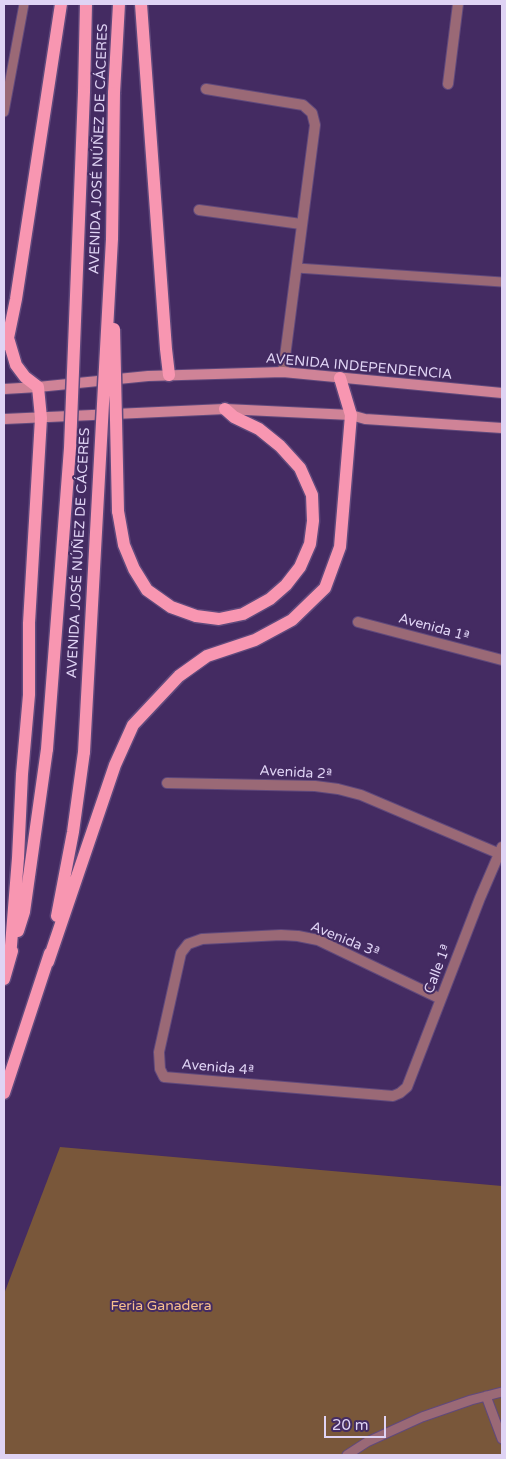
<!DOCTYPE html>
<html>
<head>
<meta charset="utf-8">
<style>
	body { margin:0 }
	#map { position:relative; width:506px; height:1459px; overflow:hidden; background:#442b62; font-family:"Varela Round",sans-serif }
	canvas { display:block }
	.frame { position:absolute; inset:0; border:5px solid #dfd3f4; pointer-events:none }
	.scale { position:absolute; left:324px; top:1416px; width:62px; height:22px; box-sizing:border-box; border:2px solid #dfd3f4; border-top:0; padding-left:6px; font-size:15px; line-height:18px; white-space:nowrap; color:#dfd3f4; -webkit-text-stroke:4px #442b62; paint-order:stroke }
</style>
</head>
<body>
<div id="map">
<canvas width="506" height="1459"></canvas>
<div class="frame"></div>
<div class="scale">20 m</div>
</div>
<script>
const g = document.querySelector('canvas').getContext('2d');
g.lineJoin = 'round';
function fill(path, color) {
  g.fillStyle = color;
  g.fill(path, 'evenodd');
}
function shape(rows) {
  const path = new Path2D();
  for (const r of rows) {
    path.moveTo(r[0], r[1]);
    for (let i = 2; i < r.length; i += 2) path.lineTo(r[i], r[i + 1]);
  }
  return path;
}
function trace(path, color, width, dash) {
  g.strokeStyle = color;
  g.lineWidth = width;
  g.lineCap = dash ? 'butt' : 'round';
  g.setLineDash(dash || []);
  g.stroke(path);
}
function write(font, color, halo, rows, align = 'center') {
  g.font = font + ' "Varela Round",sans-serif';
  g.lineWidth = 4;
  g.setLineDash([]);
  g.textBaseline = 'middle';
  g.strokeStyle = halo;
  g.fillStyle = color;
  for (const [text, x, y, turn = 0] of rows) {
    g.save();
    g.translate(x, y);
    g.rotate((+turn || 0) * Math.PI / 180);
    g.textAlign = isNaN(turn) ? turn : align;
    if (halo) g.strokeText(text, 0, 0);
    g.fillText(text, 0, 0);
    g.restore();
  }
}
fill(shape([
	[60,1147,502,1186,502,1455,4,1455,4,1294]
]), '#79573a');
const service = shape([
	[4,112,24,4],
	[297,268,502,282],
	[486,1396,502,1439],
	[347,1455,367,1442,422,1417,471,1400,502,1392]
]);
const minor = shape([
	[448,84,458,4],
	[206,89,303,105,312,113,315,125,283,372],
	[199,210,301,224],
	[358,622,502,660],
	[167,783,315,786,338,789,361,795,500,854],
	[441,999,318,940,298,936,281,935,202,939,188,944,181,953,159,1052,160,1069,164,1077,176,1078,393,1096,400,1093,407,1087,480,898,502,847]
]);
const secondary = shape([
	[4,389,38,387,148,376,283,372,502,393],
	[4,419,225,409,351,415,365,419,502,428]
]);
const primary = shape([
	[141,4,166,349,169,375],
	[84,92,86,4],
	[114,93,119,4],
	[8,338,16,365,25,377,38,387,41,418,29,623,29,695,22,774,18,858,10,958],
	[4,344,8,338,16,299,61,4],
	[118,511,124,545,134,569,147,590,171,607,196,616,219,619,243,614,270,599,286,585,300,567,310,544,313,521,312,495,300,468,280,446,259,429,234,417,225,409],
	[57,916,73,832,84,752],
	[18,931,24,912,47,749],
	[48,962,115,765,133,725,179,676,207,656,255,640,292,620,325,588,340,547,351,415,340,378],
	[4,979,12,951],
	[4,1093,50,953]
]);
trace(service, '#60497c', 11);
trace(minor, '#60497c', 12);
trace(secondary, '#60497c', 12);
trace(primary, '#60497c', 15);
trace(service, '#9a6976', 9);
trace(minor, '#9a6976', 10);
trace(secondary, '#cf8397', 10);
trace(primary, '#f896b1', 12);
const primaryBridge = shape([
	[114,329,118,511],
	[47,749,70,448,84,92],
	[84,752,112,239,114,93]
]);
trace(primaryBridge, '#60497c', 15, []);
trace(primaryBridge, '#f896b1', 12);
write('14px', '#dfd3f4', '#442b62', [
	["AVENIDA JOSÉ NÚÑEZ DE CÁCERES",99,149,-88],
	["AVENIDA INDEPENDENCIA",359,367,5],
	["AVENIDA JOSÉ NÚÑEZ DE CÁCERES",79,553,-87],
	["Avenida 1ª",434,628,15],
	["Avenida 2ª",296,773,3],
	["Avenida 3ª",345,940,22],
	["Calle 1ª",438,969,-69],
	["Avenida 4ª",218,1068,5]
]);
write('14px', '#f7bf8e', '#442b62', [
	["Feria Ganadera",161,1306]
]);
</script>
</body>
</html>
